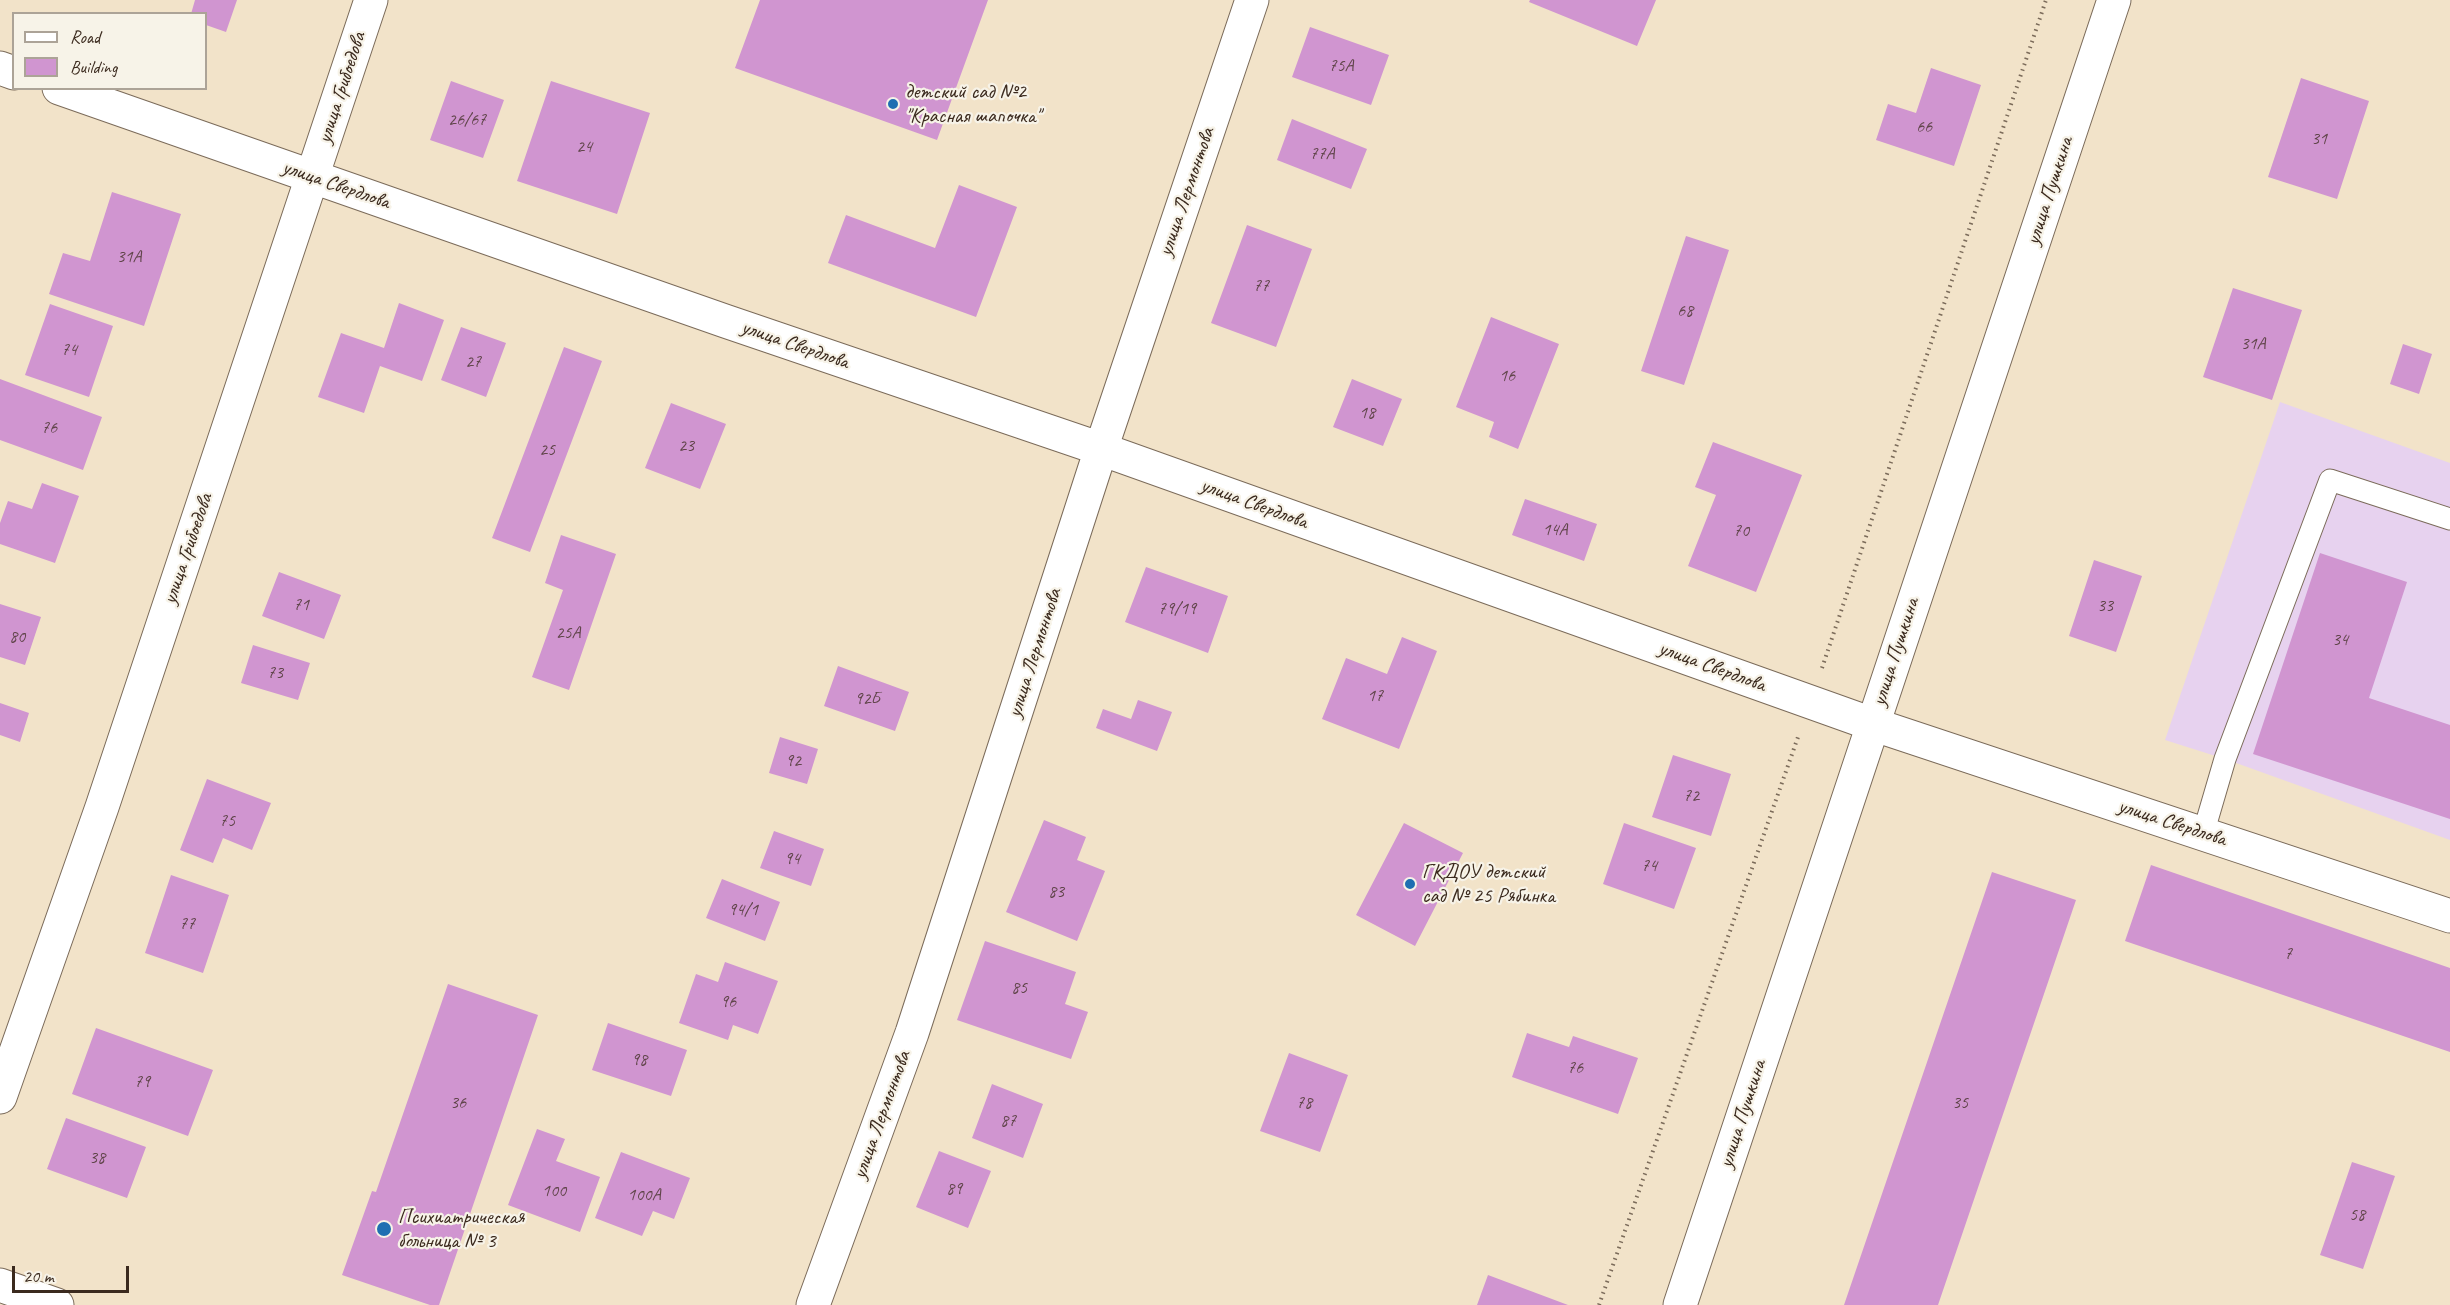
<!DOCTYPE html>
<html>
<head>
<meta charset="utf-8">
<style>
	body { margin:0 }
	#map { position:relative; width:2450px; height:1305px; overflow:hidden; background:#f2e3c9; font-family:Caveat,sans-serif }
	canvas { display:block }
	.legend { position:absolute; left:12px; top:12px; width:195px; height:78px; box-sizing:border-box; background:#f7f3e8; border:2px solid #aca397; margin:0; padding:8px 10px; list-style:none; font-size:18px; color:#3b2a1e }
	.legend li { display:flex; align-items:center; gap:12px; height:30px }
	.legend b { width:30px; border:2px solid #aca397 }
	.scale { position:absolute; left:12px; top:1266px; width:117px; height:27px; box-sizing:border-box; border:3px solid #3b2a1e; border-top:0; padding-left:8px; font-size:18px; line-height:21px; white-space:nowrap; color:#3b2a1e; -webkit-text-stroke:4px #f7f3e8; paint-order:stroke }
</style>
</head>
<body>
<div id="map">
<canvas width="2450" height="1305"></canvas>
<ul class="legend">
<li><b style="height:8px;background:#fff"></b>Road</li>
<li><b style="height:16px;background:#d095d0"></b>Building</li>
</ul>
<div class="scale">20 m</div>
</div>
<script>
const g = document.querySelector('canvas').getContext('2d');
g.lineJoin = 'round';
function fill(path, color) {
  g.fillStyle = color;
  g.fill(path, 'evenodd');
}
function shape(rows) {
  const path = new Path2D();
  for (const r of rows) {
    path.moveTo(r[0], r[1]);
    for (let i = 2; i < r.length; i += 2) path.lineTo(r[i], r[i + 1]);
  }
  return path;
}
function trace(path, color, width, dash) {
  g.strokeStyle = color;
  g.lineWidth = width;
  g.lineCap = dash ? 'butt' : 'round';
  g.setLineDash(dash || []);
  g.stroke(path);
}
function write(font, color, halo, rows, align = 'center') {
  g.font = font + ' Caveat,sans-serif';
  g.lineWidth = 4.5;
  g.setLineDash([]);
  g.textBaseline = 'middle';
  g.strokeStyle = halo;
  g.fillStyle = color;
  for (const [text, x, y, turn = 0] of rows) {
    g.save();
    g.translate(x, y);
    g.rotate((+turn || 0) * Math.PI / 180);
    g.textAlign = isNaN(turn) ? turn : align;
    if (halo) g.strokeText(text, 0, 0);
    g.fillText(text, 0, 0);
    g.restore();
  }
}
fill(shape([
	[2280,402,2450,463,2450,840,2225,759,2165,740]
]), '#e7d2ef');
fill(shape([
	[195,0,237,0,226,32,206,25,206,14,191,14],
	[760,0,988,0,937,140,735,68],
	[1530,0,1656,0,1637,46,1529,2],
	[1310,27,1389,55,1371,105,1292,77],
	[1931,68,1981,85,1954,166,1876,140,1888,104,1916,113],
	[2301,78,2369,101,2337,199,2268,177],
	[451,81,504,100,483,158,430,140],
	[551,81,650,113,617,214,517,181],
	[1292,119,1367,149,1351,189,1277,160],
	[959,185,1017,207,976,317,828,263,846,215,935,248],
	[112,192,181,214,144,326,49,294,63,253,90,261],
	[1247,225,1312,249,1276,347,1211,323],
	[1686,236,1729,250,1684,385,1641,371],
	[2233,288,2302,310,2272,400,2203,377],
	[399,303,444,320,422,381,380,366,364,413,318,397,341,333,384,348],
	[50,304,113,326,89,397,25,375],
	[1491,317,1559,344,1518,449,1489,437,1494,422,1456,407],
	[461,327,506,343,486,397,441,380],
	[2403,344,2432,354,2419,394,2390,384],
	[564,347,602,361,530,552,492,538],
	[0,379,102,417,83,470,0,440],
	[1352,379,1402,399,1383,446,1333,427],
	[671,403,726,424,700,489,645,468],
	[1713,442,1802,475,1756,592,1688,566,1716,495,1695,487],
	[42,483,79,496,55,563,0,544,0,523,8,501,32,509],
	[1525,499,1597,524,1584,561,1512,535],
	[561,535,616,554,569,690,532,677,563,590,545,583],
	[2320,553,2407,582,2369,698,2450,725,2450,819,2253,754],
	[2094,560,2142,576,2116,652,2069,636],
	[1146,567,1228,596,1208,653,1125,622],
	[279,572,341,595,324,639,262,616],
	[0,604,41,617,25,665,0,657],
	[1402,637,1437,651,1399,749,1322,719,1346,658,1387,674],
	[253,645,310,663,298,700,241,683],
	[838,666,909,692,895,731,824,706],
	[1138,700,1172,712,1157,751,1096,728,1103,709,1131,719],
	[0,703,29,713,20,742,0,735],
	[780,737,818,749,807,784,769,773],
	[1673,755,1731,774,1711,836,1652,817],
	[207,779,271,803,252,850,223,838,213,863,180,850],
	[1044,820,1086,837,1077,860,1105,871,1077,941,1006,912],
	[1404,823,1463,853,1415,946,1356,915],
	[1624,823,1696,848,1674,909,1603,884],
	[774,831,824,849,811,886,760,868],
	[2151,865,2450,968,2450,1052,2125,941],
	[1992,872,2076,900,1938,1305,1844,1305],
	[171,875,229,895,203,973,145,953],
	[722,879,780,902,765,941,706,918],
	[985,941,1076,972,1065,1004,1088,1012,1071,1059,957,1020],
	[725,962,778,981,758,1034,733,1025,728,1040,679,1023,696,974,718,982],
	[448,984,538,1015,439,1305,430,1305,342,1275,372,1191,376,1192],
	[608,1023,687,1050,671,1096,592,1070],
	[96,1028,213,1070,188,1136,72,1094],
	[1527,1033,1569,1047,1573,1036,1638,1058,1618,1114,1512,1077],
	[1289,1053,1348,1075,1320,1152,1260,1131],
	[992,1084,1043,1104,1023,1158,972,1138],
	[66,1118,146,1147,127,1198,47,1169],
	[537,1129,565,1139,556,1161,600,1177,580,1232,508,1205],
	[939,1151,991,1171,968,1228,916,1207],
	[621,1152,690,1178,674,1219,653,1211,642,1236,595,1218],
	[2352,1162,2395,1176,2363,1269,2320,1255],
	[1488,1275,1568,1305,1477,1305]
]), '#d095d0');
const lane = shape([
	[2203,834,2225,759,2330,480,2450,519]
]);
const street = shape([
	[0,68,14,73],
	[59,88,725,321,1101,449,1872,724,2450,916],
	[0,1097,102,807,371,0],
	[813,1305,912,1033,1101,449,1252,0]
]);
const secondary = shape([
	[0,1285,57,1305],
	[1680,1305,2114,0]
]);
trace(lane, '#7b6b5a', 23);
trace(street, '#7b6b5a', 35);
trace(secondary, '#7b6b5a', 35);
trace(shape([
	[1822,668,2046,0],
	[1599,1305,1798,737]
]), '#7b6b5a', 4, [1.5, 4.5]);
trace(lane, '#fff', 21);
trace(street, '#fff', 33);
trace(secondary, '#fff', 33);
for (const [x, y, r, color] of [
	[893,104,6,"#1f6fb2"],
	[1410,884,6,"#1f6fb2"],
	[384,1229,8,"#1f6fb2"]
]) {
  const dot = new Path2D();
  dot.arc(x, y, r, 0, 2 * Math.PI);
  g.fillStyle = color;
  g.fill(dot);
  trace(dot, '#f7f3e8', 2);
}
write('18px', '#60454a', null, [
	["75А",1341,66],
	["26/67",467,120],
	["66",1924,127],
	["31",2319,139],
	["24",584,147],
	["77А",1322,154],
	["31А",129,257],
	["77",1261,286],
	["68",1685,311],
	["31А",2253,344],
	["74",69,350],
	["27",473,362],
	["16",1507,376],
	["18",1367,413],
	["76",49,428],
	["23",686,446],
	["25",547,450],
	["14А",1555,530],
	["70",1741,531],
	["71",301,605],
	["33",2105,606],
	["79/19",1177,609],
	["25А",568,633],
	["80",17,637],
	["34",2340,640],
	["73",275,673],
	["17",1375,696],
	["92Б",867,699],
	["92",793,761],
	["72",1691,796],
	["75",227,821],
	["94",792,859],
	["74",1649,866],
	["83",1056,892],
	["94/1",743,910],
	["77",187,924],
	["7",2288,954],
	["85",1019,988],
	["96",728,1002],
	["98",639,1060],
	["76",1575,1068],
	["79",142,1082],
	["36",458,1103],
	["78",1304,1103],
	["35",1960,1103],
	["87",1008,1121],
	["38",97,1158],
	["89",954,1189],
	["100",554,1191],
	["100А",644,1195],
	["58",2357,1215]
]);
write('21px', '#3b2a1e', '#f7f3e8', [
	["улица Грибоедова",342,88,-72],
	["улица Свердлова",336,185,19],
	["улица Пушкина",2050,191,-72],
	["улица Лермонтова",1187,192,-71],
	["улица Свердлова",795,345,19],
	["улица Свердлова",1254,504,20],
	["улица Грибоедова",188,549,-71],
	["улица Пушкина",1896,652,-72],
	["улица Лермонтова",1035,653,-72],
	["улица Свердлова",1712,667,20],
	["улица Свердлова",2172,823,18],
	["улица Пушкина",1743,1114,-72],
	["улица Лермонтова",882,1115,-70]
]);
write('21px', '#3b2a1e', '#f7f3e8', [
	["детский сад №2",905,92],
	["\"Красная шапочка\"",905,116],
	["ГКДОУ детский",1422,872],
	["сад № 25 Рябинка",1422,896],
	["Психиатрическая",398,1217],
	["больница № 3",398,1241]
], 'left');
</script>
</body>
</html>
